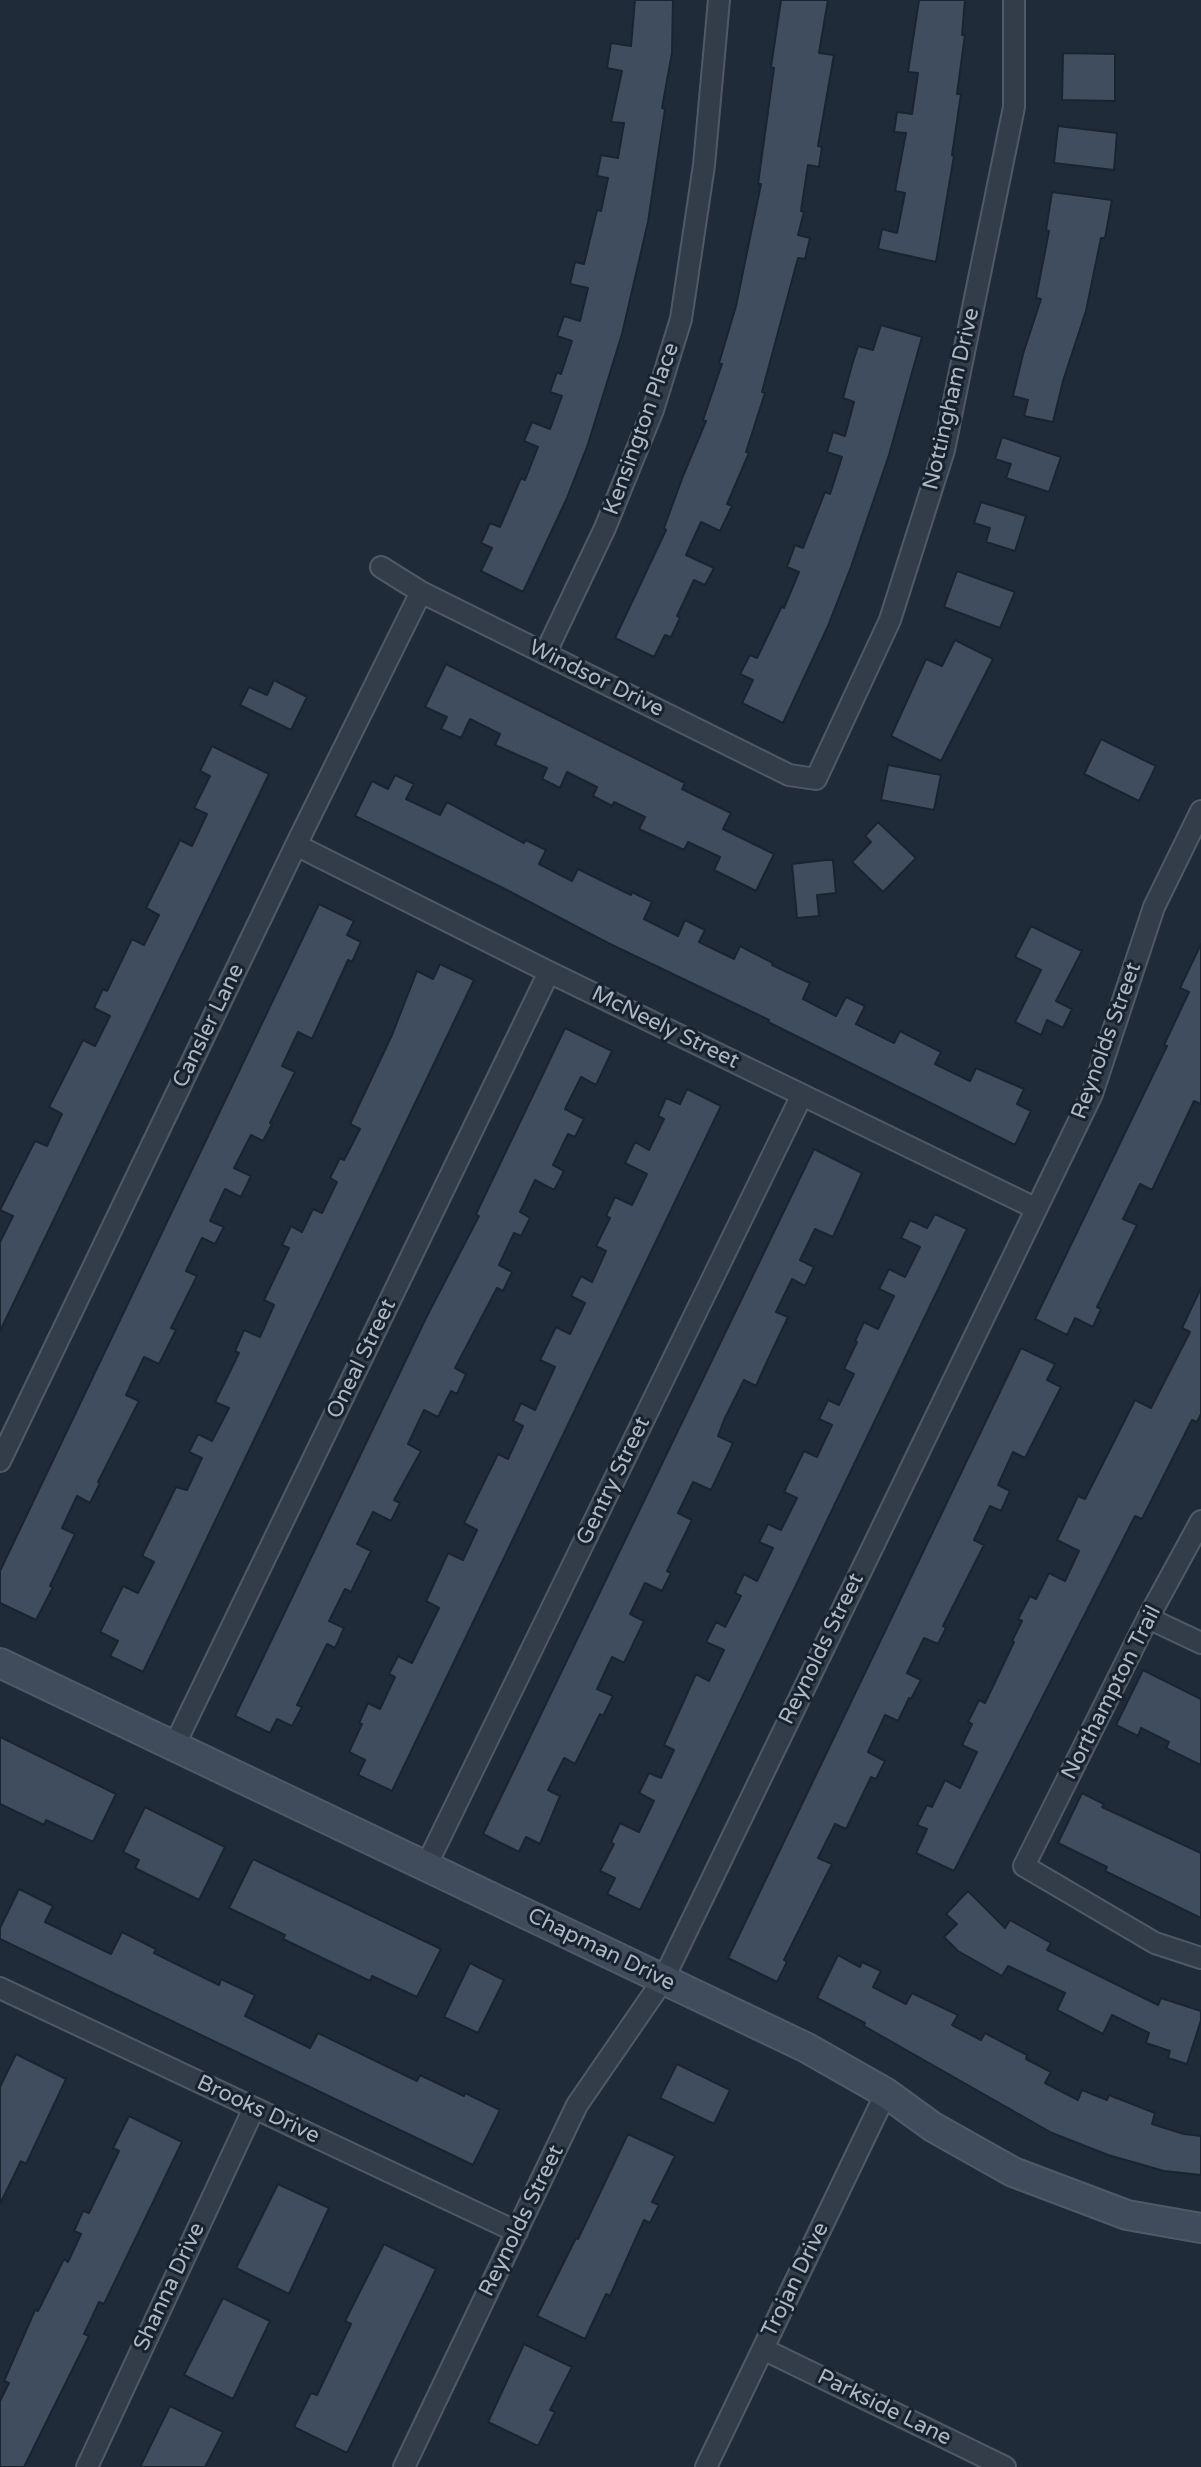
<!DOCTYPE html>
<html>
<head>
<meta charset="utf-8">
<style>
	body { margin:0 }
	canvas { display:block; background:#1f2b38 }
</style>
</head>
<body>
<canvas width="1201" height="2467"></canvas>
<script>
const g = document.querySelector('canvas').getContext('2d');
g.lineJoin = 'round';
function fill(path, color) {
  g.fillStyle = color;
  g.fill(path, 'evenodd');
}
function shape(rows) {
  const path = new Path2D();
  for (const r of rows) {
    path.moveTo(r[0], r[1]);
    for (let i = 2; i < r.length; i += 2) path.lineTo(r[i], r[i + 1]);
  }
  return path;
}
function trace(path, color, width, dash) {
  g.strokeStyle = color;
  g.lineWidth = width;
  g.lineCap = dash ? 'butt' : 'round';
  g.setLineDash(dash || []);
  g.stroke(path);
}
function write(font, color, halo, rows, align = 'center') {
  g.font = font + ' "Varela Round",sans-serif';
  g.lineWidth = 6;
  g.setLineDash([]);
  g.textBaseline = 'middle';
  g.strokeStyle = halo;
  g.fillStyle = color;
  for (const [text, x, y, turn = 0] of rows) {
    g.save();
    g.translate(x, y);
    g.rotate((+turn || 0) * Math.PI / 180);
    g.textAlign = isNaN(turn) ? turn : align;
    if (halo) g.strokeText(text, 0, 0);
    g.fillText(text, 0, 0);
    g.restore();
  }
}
const building = shape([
	[635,0,673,0,672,53,662,108,665,109,648,222,622,334,588,444,567,498,523,592,481,571,492,548,481,543,490,523,500,527,521,478,525,480,538,447,524,441,532,422,550,429,562,396,550,392,557,372,561,374,572,341,557,336,564,316,580,321,588,288,570,284,575,262,584,264,597,210,601,211,608,178,597,176,601,155,618,158,624,123,611,122,622,71,607,68,611,43,631,46,635,0],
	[781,0,828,0,819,53,834,55,818,146,822,147,819,167,808,165,801,211,804,212,798,235,810,238,805,259,798,258,762,392,765,393,746,452,749,453,727,504,732,506,720,531,701,522,686,555,714,568,705,585,694,580,677,616,680,618,671,637,665,635,654,657,615,638,666,530,664,528,683,476,706,421,703,420,722,364,719,363,736,306,761,184,758,184,774,68,771,67,781,0],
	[919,0,965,0,962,35,965,35,957,94,961,94,952,155,954,156,936,262,878,249,882,229,897,233,905,193,895,191,906,133,894,132,897,112,912,114,918,73,908,72,919,0],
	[1063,53,1115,54,1115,101,1062,100,1063,53],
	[1058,126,1117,133,1114,170,1054,163,1058,126],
	[1052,192,1112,200,1105,238,1101,238,1086,311,1063,381,1053,422,1024,416,1028,400,1013,396,1023,354,1041,299,1036,298,1049,231,1046,230,1052,192],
	[881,325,922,337,889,455,851,567,828,626,783,723,742,703,753,680,740,674,750,655,757,658,782,606,784,608,799,572,787,567,795,545,803,548,825,492,830,494,842,457,827,452,833,432,845,436,854,402,843,398,852,365,858,346,873,350,881,325],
	[1002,437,1061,457,1049,492,1006,478,1011,464,995,459,1002,437],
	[981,502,1026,516,1015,551,986,542,990,528,974,523,981,502],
	[957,571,1015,592,1000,628,944,607,957,571],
	[955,640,993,659,941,761,891,736,926,659,942,666,955,640],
	[446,664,685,783,682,789,731,813,723,829,774,854,756,891,714,870,720,857,688,842,684,850,639,829,645,817,614,802,612,806,593,796,597,787,567,772,560,788,542,779,547,768,495,745,500,734,470,719,461,738,441,729,447,717,425,707,446,664],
	[274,680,307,697,291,730,240,705,249,687,267,695,274,680],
	[1101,739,1156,766,1139,801,1084,774,1101,739],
	[212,746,269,774,0,1331,0,1242,13,1216,0,1210,35,1141,47,1146,62,1114,49,1107,83,1040,95,1046,110,1016,94,1008,103,989,107,991,132,939,144,945,159,915,146,908,180,840,192,846,207,814,194,808,210,776,200,771,212,746],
	[888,765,941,775,934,810,881,800,888,765],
	[395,775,414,784,406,799,440,815,447,802,524,843,526,840,546,850,539,864,572,881,578,869,631,895,632,892,652,902,644,919,678,936,685,920,705,930,699,942,734,959,740,946,773,963,772,965,810,983,803,999,836,1016,846,997,865,1006,856,1024,894,1043,900,1031,941,1052,935,1064,970,1081,976,1068,1024,1089,1017,1104,1031,1111,1015,1145,768,1022,769,1020,608,943,503,888,355,816,372,781,388,789,395,775],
	[878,822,916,858,883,892,852,862,871,842,865,836,878,822],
	[826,860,833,860,836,893,817,895,819,916,797,918,792,864,826,860],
	[319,904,354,921,347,935,361,942,352,962,348,960,312,1039,298,1032,282,1066,295,1072,270,1123,272,1124,263,1141,251,1135,234,1168,251,1176,241,1197,225,1189,210,1221,224,1227,215,1244,202,1238,186,1271,197,1276,171,1328,176,1330,159,1364,144,1357,126,1395,139,1401,98,1482,100,1483,90,1503,77,1496,62,1528,75,1534,50,1586,53,1587,36,1620,0,1603,0,1571,319,904],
	[1031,926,1082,951,1056,1001,1072,1009,1063,1028,1047,1020,1041,1035,1015,1022,1041,970,1015,957,1031,926],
	[1201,944,1201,1104,1194,1101,1152,1190,1140,1184,1123,1219,1137,1225,1097,1307,1101,1309,1093,1327,1075,1318,1067,1335,1035,1319,1167,1046,1164,1045,1189,992,1180,988,1201,944],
	[440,964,474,980,143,1672,110,1656,118,1641,100,1632,123,1586,138,1593,154,1562,142,1556,176,1487,187,1490,202,1458,189,1452,198,1434,212,1441,229,1408,215,1402,239,1353,235,1351,244,1330,260,1337,274,1305,264,1300,289,1248,282,1245,291,1226,302,1232,313,1209,322,1213,337,1182,330,1178,340,1158,344,1160,360,1129,350,1124,392,1035,417,971,433,979,440,964],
	[565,1028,612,1051,596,1085,581,1077,565,1109,584,1119,575,1137,568,1134,553,1165,564,1171,554,1190,535,1180,520,1212,530,1218,521,1236,514,1233,499,1265,512,1272,503,1291,497,1288,455,1368,466,1374,457,1394,451,1391,438,1417,424,1410,408,1444,421,1451,394,1500,400,1503,391,1521,373,1512,357,1544,371,1551,351,1592,345,1589,329,1621,344,1628,335,1648,327,1644,297,1705,302,1707,292,1726,277,1719,270,1733,235,1716,427,1316,479,1216,476,1214,565,1028],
	[687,1089,721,1106,392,1791,358,1775,365,1760,349,1752,362,1724,359,1723,368,1703,380,1709,395,1677,389,1674,398,1656,412,1663,439,1608,426,1601,439,1573,448,1553,463,1560,477,1530,464,1523,498,1454,508,1459,523,1426,513,1421,521,1403,535,1410,555,1367,540,1360,556,1327,570,1334,585,1303,571,1296,581,1276,592,1282,606,1251,596,1246,610,1218,606,1216,615,1197,632,1205,647,1174,625,1163,635,1142,649,1150,664,1119,658,1116,666,1098,680,1104,687,1089],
	[814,1149,862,1173,833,1237,815,1229,800,1260,814,1267,805,1286,792,1279,776,1312,788,1317,764,1368,756,1386,744,1380,724,1420,718,1436,733,1443,720,1471,711,1490,693,1482,678,1513,692,1520,667,1571,671,1573,662,1591,645,1583,630,1614,644,1621,624,1663,612,1657,597,1689,613,1696,603,1716,600,1714,575,1764,564,1758,548,1790,560,1796,540,1844,526,1837,519,1852,483,1834,814,1149],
	[935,1214,967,1229,640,1910,607,1894,615,1878,600,1871,614,1844,611,1842,620,1823,639,1832,654,1801,639,1793,649,1773,661,1778,674,1750,664,1745,696,1674,709,1681,724,1650,706,1642,716,1622,725,1627,741,1596,735,1593,744,1574,757,1581,773,1548,759,1542,768,1524,781,1530,797,1498,784,1492,804,1451,817,1457,832,1425,819,1419,828,1400,839,1405,854,1374,844,1369,857,1342,855,1341,864,1322,878,1329,894,1296,879,1289,889,1269,905,1277,920,1247,901,1238,910,1220,927,1228,935,1214],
	[1201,1288,1201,1414,1197,1422,1192,1420,1142,1519,1135,1516,954,1871,916,1853,927,1829,917,1825,927,1805,932,1807,945,1780,960,1788,977,1752,962,1745,972,1724,968,1722,979,1700,985,1703,1014,1642,1012,1641,1022,1621,1018,1619,1030,1596,1036,1599,1049,1573,1065,1581,1079,1551,1057,1540,1067,1519,1078,1496,1085,1499,1135,1400,1151,1408,1190,1332,1182,1328,1201,1288],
	[1021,1348,1055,1364,1047,1380,1061,1387,1025,1458,1013,1452,998,1485,1010,1491,1001,1511,990,1506,974,1540,984,1545,943,1626,946,1628,938,1644,924,1638,907,1673,921,1680,911,1699,909,1698,898,1721,885,1715,868,1752,885,1761,876,1779,871,1777,846,1829,835,1824,818,1858,832,1864,784,1960,787,1962,777,1982,728,1958,1021,1348],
	[1143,1670,1201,1699,1201,1765,1166,1748,1169,1742,1141,1728,1138,1736,1116,1725,1143,1670],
	[0,1737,116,1794,93,1842,46,1820,44,1825,0,1804,0,1737],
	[1082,1793,1104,1804,1102,1807,1201,1853,1201,1918,1105,1871,1107,1867,1058,1843,1082,1793],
	[145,1807,225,1847,199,1900,135,1868,139,1860,123,1852,145,1807],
	[253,1859,441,1949,417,1997,372,1976,370,1981,283,1939,285,1935,229,1908,253,1859],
	[19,1889,53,1906,45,1922,111,1954,122,1932,156,1949,154,1953,219,1985,221,1979,255,1995,245,2016,310,2048,318,2033,417,2081,420,2075,464,2096,465,2093,500,2110,473,2165,0,1939,0,1928,19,1889],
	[968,1891,1005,1928,1010,1920,1051,1943,1047,1950,1158,2005,1161,1998,1201,2011,1201,2020,1187,2064,1168,2058,1170,2051,1146,2043,1149,2033,1112,2015,1103,2034,1057,2010,1065,1993,1008,1966,1002,1976,958,1951,944,1937,957,1924,946,1914,968,1891],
	[838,1955,860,1967,862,1962,881,1971,873,1987,906,2004,912,1993,958,2015,952,2025,981,2040,985,2033,1027,2055,1026,2059,1051,2072,1045,2083,1078,2100,1082,2090,1107,2100,1109,2095,1155,2113,1152,2124,1184,2134,1201,2136,1201,2175,1164,2171,1108,2155,1052,2133,864,2026,865,2023,817,1998,838,1955],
	[470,1963,504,1980,478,2033,444,2017,470,1963],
	[16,2054,66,2079,26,2164,21,2161,0,2204,0,2087,16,2054],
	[677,2064,730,2090,714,2124,660,2098,677,2064],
	[129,2116,182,2142,104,2304,99,2302,84,2334,89,2336,24,2467,0,2467,0,2401,9,2383,4,2381,35,2310,38,2311,64,2259,68,2262,81,2234,74,2231,83,2211,89,2213,119,2151,113,2148,129,2116],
	[628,2134,675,2156,652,2202,659,2205,650,2223,644,2220,610,2296,606,2294,585,2339,537,2316,576,2238,578,2239,628,2134],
	[278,2184,329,2208,289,2294,236,2268,278,2184],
	[384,2244,436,2269,347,2453,294,2427,311,2393,317,2395,351,2324,345,2321,384,2244],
	[223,2298,270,2321,233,2399,184,2375,223,2298],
	[524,2344,572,2367,550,2410,555,2412,538,2446,488,2422,524,2344],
	[170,2406,223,2432,205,2467,140,2467,170,2406]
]);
fill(building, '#404d5e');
trace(building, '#1a242f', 2);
const street = shape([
	[381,567,421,592,789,775,816,779,890,620,944,450,1014,107,1014,0],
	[545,654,605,528,653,410,681,319,704,165,719,0],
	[296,845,549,972,1035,1208],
	[0,1461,296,845,421,592],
	[1201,1521,1148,1618,1024,1866,1155,1943,1201,1958],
	[1148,1618,1201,1643],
	[174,1746,549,972],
	[426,1866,802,1095],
	[0,1988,517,2232],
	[763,2349,1005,2467],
	[87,2467,254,2108],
	[404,2467,577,2105,663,1980,1092,1094,1154,907,1201,811],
	[706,2467,886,2093]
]);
const secondary = shape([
	[0,1663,807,2048,886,2093,933,2127,1013,2172,1127,2215,1201,2228]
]);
trace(street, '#505a67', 24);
trace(secondary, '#505a67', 32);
trace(street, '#333d49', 20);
trace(secondary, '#404c5c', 28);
write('22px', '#adb7c6', '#18222d', [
	["Nottingham Drive",952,399,-77],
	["Kensington Place",642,429,-70],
	["Windsor Drive",596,679,26],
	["Cansler Lane",209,1026,-64],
	["McNeely Street",665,1028,26],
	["Reynolds Street",1107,1041,-70],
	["Oneal Street",362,1359,-64],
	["Gentry Street",614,1481,-64],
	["Reynolds Street",822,1649,-64],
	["Northampton Trail",1112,1693,-63],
	["Chapman Drive",601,1950,26],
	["Brooks Drive",258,2110,25],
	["Reynolds Street",522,2221,-64],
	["Trojan Drive",796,2280,-64],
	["Shanna Drive",170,2287,-65],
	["Parkside Lane",884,2408,26]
]);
</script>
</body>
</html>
